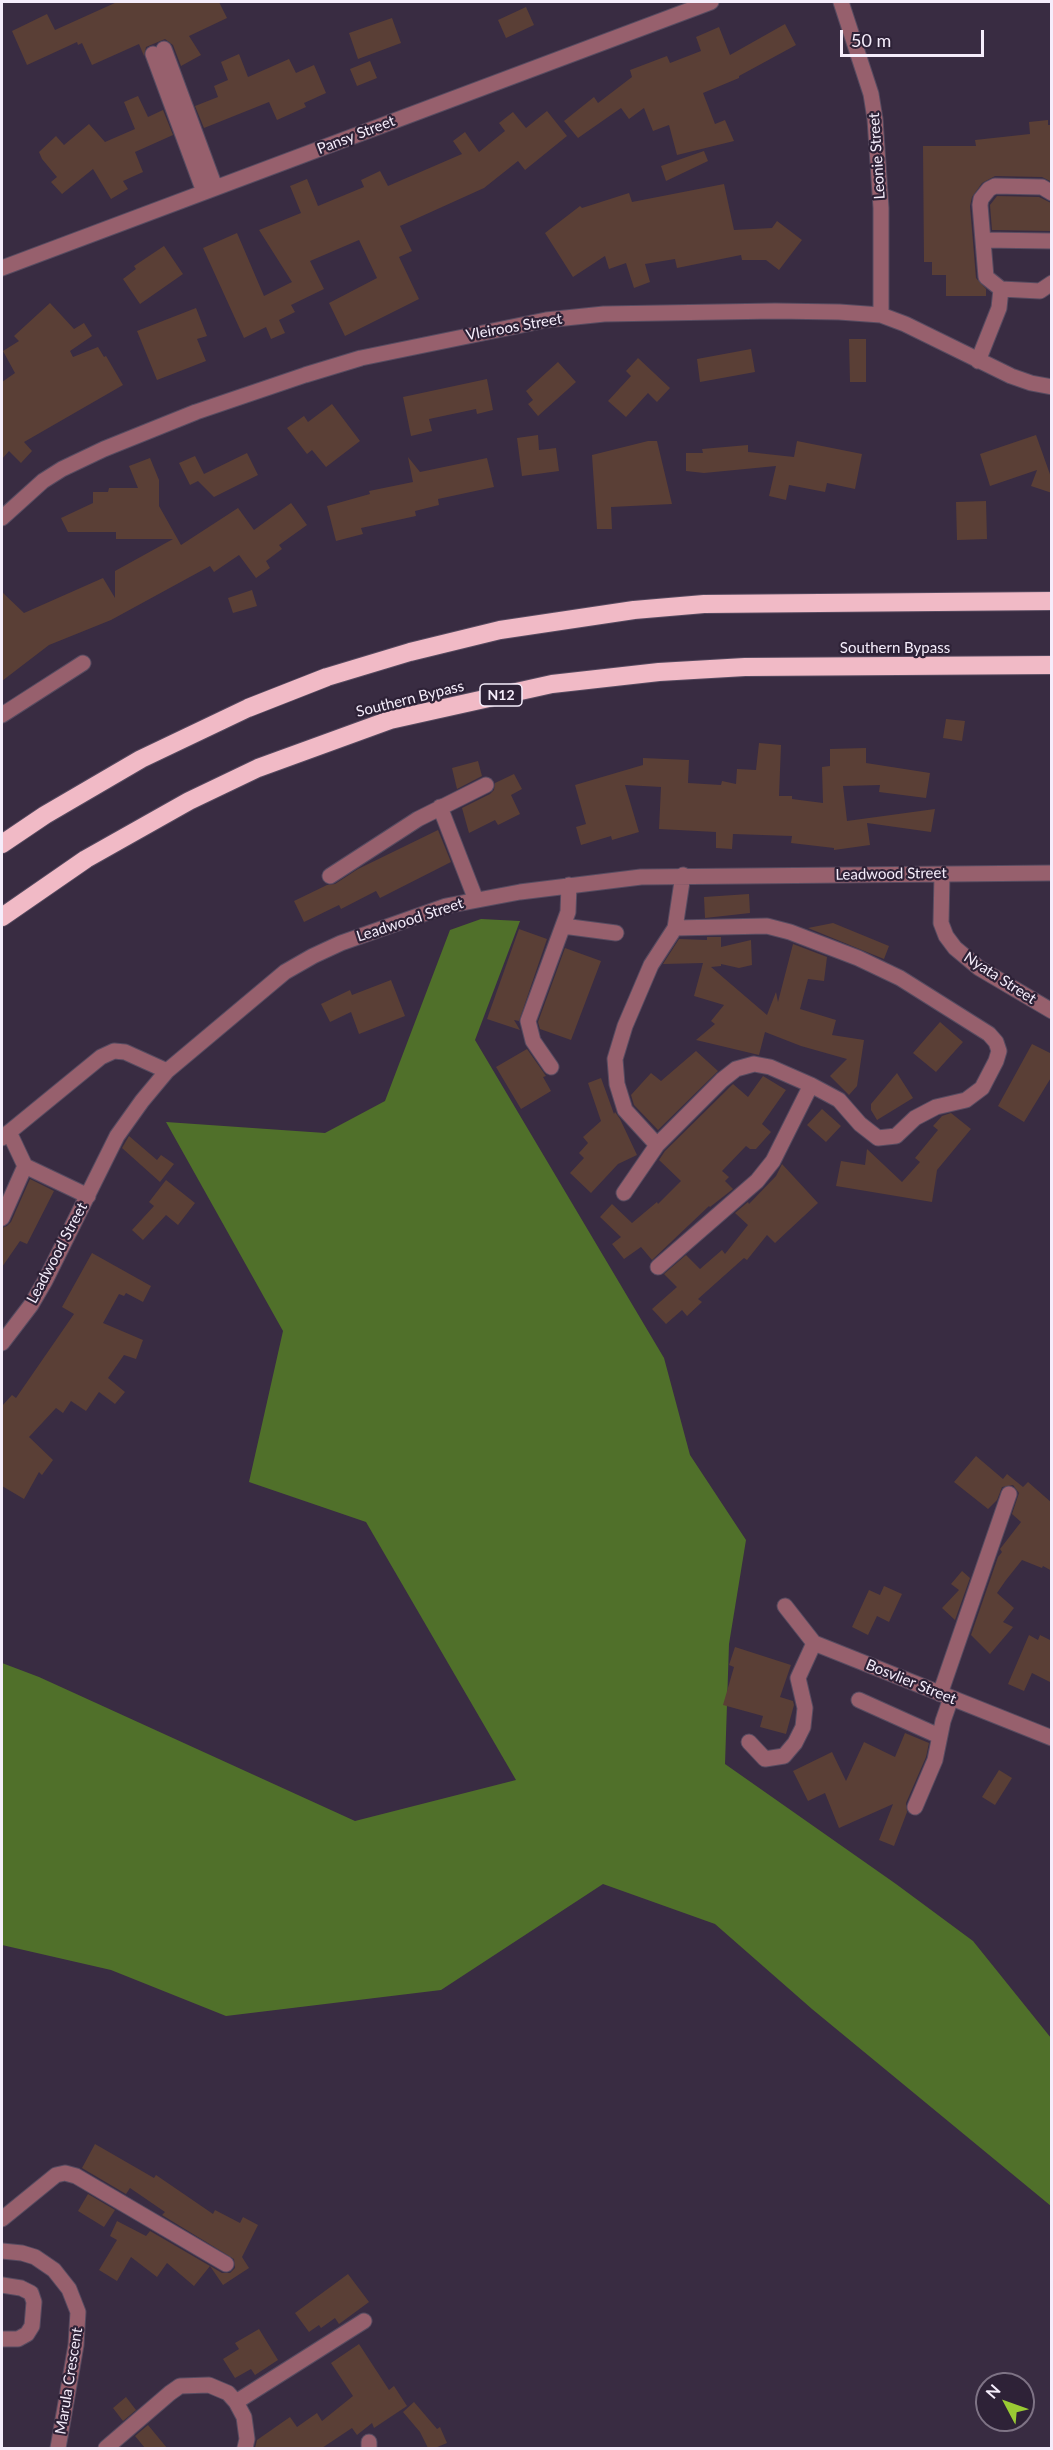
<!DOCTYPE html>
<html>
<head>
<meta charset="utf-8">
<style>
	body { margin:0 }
	#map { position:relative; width:1053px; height:2450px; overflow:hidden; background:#392c42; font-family:Lato,sans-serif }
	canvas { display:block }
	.frame { position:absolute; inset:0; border:3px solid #f5edfb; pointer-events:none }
	.north { position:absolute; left:975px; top:2372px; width:60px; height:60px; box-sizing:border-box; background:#2e2237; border:2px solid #7e7385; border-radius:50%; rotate:311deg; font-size:16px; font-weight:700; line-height:24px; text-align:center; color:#f5edfb }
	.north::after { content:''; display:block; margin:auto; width:21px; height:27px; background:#9acb34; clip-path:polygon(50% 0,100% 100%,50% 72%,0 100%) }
	.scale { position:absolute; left:840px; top:30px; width:144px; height:27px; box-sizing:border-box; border:3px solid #f5edfb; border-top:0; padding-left:8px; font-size:18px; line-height:21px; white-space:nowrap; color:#f5edfb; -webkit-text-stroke:4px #2e2237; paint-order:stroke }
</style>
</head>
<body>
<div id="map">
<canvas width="1053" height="2450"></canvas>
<div class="frame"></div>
<div class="north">N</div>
<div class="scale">50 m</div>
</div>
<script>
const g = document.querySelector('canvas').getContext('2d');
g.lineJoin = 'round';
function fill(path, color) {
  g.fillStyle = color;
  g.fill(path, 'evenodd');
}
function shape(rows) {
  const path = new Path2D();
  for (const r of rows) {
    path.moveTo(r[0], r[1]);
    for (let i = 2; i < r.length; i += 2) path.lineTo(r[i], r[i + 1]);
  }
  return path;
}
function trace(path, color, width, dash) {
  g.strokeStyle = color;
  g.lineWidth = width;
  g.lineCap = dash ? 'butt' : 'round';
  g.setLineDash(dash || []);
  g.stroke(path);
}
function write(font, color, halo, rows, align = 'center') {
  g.font = font + ' Lato,sans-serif';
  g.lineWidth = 4.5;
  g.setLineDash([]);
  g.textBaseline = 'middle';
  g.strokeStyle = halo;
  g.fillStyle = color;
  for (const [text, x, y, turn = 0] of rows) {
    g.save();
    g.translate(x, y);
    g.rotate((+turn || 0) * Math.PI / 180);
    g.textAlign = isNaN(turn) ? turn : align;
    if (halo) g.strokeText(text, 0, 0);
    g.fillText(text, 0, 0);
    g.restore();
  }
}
fill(shape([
	[481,919,520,921,475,1040,664,1358,690,1455,746,1540,729,1644,725,1764,896,1884,973,1941,1051,2038,1051,2206,812,2009,715,1924,603,1884,441,1990,226,2016,111,1970,2,1945,2,1663,39,1677,355,1821,516,1780,366,1522,249,1482,283,1331,166,1122,325,1133,385,1101,450,930]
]), '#50702a');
fill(shape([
	[117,2,219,2,227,18,189,36,201,55,181,66,173,45,165,39,146,47,144,56,139,44,92,65,82,43,78,45,77,42,27,65,12,31,47,14,55,30],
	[526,7,534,25,506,38,498,20],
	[392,18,401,43,358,59,349,33],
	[785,24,796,45,739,76,739,78,703,93,715,124,725,120,734,141,677,155,669,125,653,131,644,108,629,119,621,108,578,138,564,121,594,97,598,103,632,77,630,70,667,56,670,63,701,51,696,37,719,27,730,55],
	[239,54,248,77,289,59,296,73,314,65,326,93,304,103,306,107,277,120,269,102,204,128,195,106,218,97,214,86,228,80,221,62],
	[370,61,377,78,357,86,350,69],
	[138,96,148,117,163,110,173,135,135,152,143,172,123,181,128,189,111,199,93,169,62,194,51,182,57,177,42,159,39,152,56,136,64,145,89,124,105,142,135,129,124,102],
	[547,111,567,136,525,170,518,161,484,188,400,226,412,251,399,257,419,299,345,336,329,303,377,278,359,240,310,261,324,289,291,305,295,312,279,320,285,333,271,339,266,327,244,338,203,248,237,233,264,296,292,282,259,230,301,213,290,186,307,179,318,206,364,187,361,180,380,171,388,186,462,154,453,141,465,132,479,152,505,131,499,123,513,112,526,128],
	[1048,120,1048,125,1052,125,1050,181,1042,177,995,176,982,183,972,197,970,206,976,278,986,289,986,296,946,296,946,275,932,275,932,262,924,262,923,146,976,146,975,140,1030,134,1029,122],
	[704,151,708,161,666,181,661,166],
	[724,184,734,230,772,228,777,221,802,240,779,270,766,260,742,260,741,255,677,268,675,259,645,264,650,282,634,288,626,263,609,269,605,256,573,277,545,233,580,206,582,208,629,193,632,202],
	[997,196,1039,197,1051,203,1052,231,992,230,990,205],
	[164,246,183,274,140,304,123,279,136,269,134,266],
	[50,303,74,329,84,323,92,336,70,351,73,357,98,347,104,357,106,356,123,385,24,442,32,451,21,463,9,451,2,459,2,382,15,373,3,351,19,341,14,336],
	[196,308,207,336,197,339,206,361,157,380,137,331],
	[849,339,866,339,866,382,850,382],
	[751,349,755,372,700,382,697,359],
	[638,358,670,388,657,402,648,393,626,417,608,401,631,376,626,371],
	[558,362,576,382,538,416,528,404,533,400,526,391],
	[487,379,493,410,477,414,476,409,429,419,432,431,411,436,403,397],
	[332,404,360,441,326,467,312,450,307,454,287,428,304,416,308,422],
	[538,435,539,450,556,448,559,471,522,476,517,438],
	[1036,435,1052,480,1052,493,1031,486,1037,470,990,486,980,454],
	[648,441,657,441,672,504,611,507,612,529,597,529,592,455],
	[797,441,862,454,855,489,827,483,825,492,789,485,786,500,769,496,776,466,704,473,686,471,686,453,703,453,702,449,748,445,748,452,794,457],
	[247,453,258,475,214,497,198,481,190,485,179,463,195,456,204,474],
	[408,457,420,472,487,458,494,487,438,499,439,505,415,511,416,516,361,528,363,534,336,541,327,506,370,494,369,491,413,482],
	[150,458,159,480,159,506,181,545,238,508,254,530,291,503,307,525,279,545,282,549,266,561,270,568,256,578,239,555,214,572,210,566,111,620,49,645,2,681,2,592,24,613,103,578,115,598,115,571,173,539,116,539,116,532,68,532,61,518,93,503,93,492,108,492,109,488,138,488,129,466],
	[986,501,987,539,957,540,956,502],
	[252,590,257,606,233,613,228,598],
	[946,719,965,721,962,741,943,738],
	[759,743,781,745,779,796,792,796,792,799,823,803,822,767,830,766,830,749,866,748,866,763,930,773,926,798,879,792,880,785,843,786,847,821,935,809,931,832,867,823,870,845,834,850,834,848,791,843,792,836,733,834,732,849,716,848,716,832,659,829,661,787,625,785,639,832,612,840,611,836,581,845,576,827,586,824,575,785,643,765,643,758,689,760,688,783,721,785,722,781,736,784,737,769,756,770],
	[478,761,482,776,457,789,452,768],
	[514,774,522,789,511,795,520,814,498,825,495,820,469,833,462,808,490,794,494,790,495,783],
	[438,830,451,862,380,898,376,891,341,909,339,905,304,922,294,901,327,885,335,884,358,869],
	[749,894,750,913,705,918,704,897],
	[833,923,889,946,884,959,808,928],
	[519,929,547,939,519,1021,514,1020,520,1030,487,1019],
	[707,937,721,937,721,947,751,940,752,965,739,968,721,964,721,966,711,967,767,1015,776,992,778,1002,793,944,827,957,824,981,808,979,800,1009,836,1020,832,1035,864,1040,857,1086,849,1095,830,1076,847,1059,801,1046,765,1032,759,1055,696,1040,715,1024,711,1021,724,1005,694,996,703,963,663,964,679,939,707,940],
	[565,948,601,961,571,1040,540,1029,538,1022],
	[391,980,405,1016,359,1034,351,1012,330,1022,321,1004,350,990,352,995],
	[940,1022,963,1042,936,1072,913,1053],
	[1032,1044,1052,1054,1052,1076,1024,1122,998,1106],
	[527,1049,546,1076,543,1077,551,1091,521,1109,496,1067],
	[696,1051,718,1071,658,1130,634,1105,631,1095,651,1073,661,1081],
	[897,1073,913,1098,877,1120,871,1110,871,1104],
	[763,1076,786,1090,762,1124,771,1132,756,1149,750,1149,746,1146,722,1171,729,1177,725,1181,733,1189,710,1207,709,1206,652,1260,641,1247,624,1259,612,1244,621,1237,600,1217,612,1204,632,1223,657,1202,658,1204,681,1181,659,1160,665,1151,733,1084,748,1097],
	[601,1078,614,1114,615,1112,620,1119,637,1155,618,1164,591,1193,570,1173,584,1158,579,1153,588,1143,583,1137,601,1121,588,1083],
	[822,1109,841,1126,826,1142,807,1125],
	[951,1113,971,1129,937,1170,932,1202,836,1186,841,1161,865,1165,867,1149,902,1182,920,1162,915,1158,938,1130,933,1126,942,1116],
	[129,1136,157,1160,161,1155,174,1164,160,1182,122,1148],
	[782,1164,818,1203,775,1243,767,1235,747,1260,744,1258,698,1299,702,1302,687,1316,682,1310,666,1324,652,1309,677,1287,664,1274,686,1255,700,1269,722,1250,725,1254,748,1225,735,1213,748,1202,749,1204,776,1176],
	[30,1179,54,1191,27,1244,20,1241,2,1267,2,1228,7,1226,11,1222],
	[166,1180,195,1203,178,1225,166,1215,143,1240,132,1230,154,1206,149,1202],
	[92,1253,151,1286,143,1302,126,1293,124,1296,119,1294,103,1323,143,1340,136,1359,124,1355,108,1378,125,1392,115,1404,99,1392,86,1411,71,1401,63,1413,56,1408,29,1437,53,1460,42,1475,39,1472,24,1499,2,1486,2,1406,12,1395,16,1398,74,1314,62,1307],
	[976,1456,1003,1479,1007,1474,1023,1487,1028,1482,1052,1503,1052,1571,1043,1566,1042,1568,1022,1560,1006,1580,997,1593,1014,1608,1003,1622,1013,1627,990,1654,971,1635,998,1557,1002,1552,1000,1549,1021,1522,1012,1514,1019,1493,1013,1485,1002,1487,997,1500,988,1509,954,1482],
	[962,1571,970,1578,955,1620,942,1608,959,1590,951,1584],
	[884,1586,902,1594,889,1622,877,1616,868,1635,852,1627,869,1590,880,1595],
	[1029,1635,1038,1640,1040,1635,1052,1641,1052,1683,1032,1673,1024,1691,1008,1684],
	[735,1647,791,1665,780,1697,793,1701,794,1705,786,1734,760,1727,763,1716,723,1705,734,1667,729,1665],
	[905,1733,929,1743,926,1757,906,1803,907,1812,894,1846,879,1840,893,1804,839,1828,825,1793,808,1801,793,1771,832,1752,846,1781,864,1742,895,1757],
	[999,1770,1012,1778,995,1805,982,1797],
	[95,2144,154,2178,156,2175,213,2214,215,2210,240,2223,243,2217,258,2225,242,2257,249,2268,223,2285,210,2266,222,2273,230,2273,235,2268,234,2259,162,2215,165,2212,130,2188,126,2194,82,2168],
	[88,2194,115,2210,104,2227,78,2211],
	[117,2221,146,2236,150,2231,210,2266,194,2286,167,2263,157,2277,131,2257,117,2281,99,2270,117,2240,110,2236],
	[348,2274,369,2302,339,2324,335,2318,321,2328,319,2325,309,2332,295,2313],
	[259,2329,278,2360,255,2375,251,2369,235,2378,223,2359,239,2349,235,2343],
	[359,2344,389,2390,394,2386,407,2406,374,2428,372,2423,357,2435,352,2428,322,2448,255,2448,257,2440,290,2417,297,2427,317,2413,322,2421,353,2396,331,2363],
	[126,2397,136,2410,123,2421,113,2408],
	[414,2402,437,2429,440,2427,447,2443,435,2448,428,2448,420,2432,403,2412],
	[148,2425,167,2448,145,2448,135,2436]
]), '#5a3f36');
const minor = shape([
	[841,2,871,94,875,119,881,208,881,315],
	[164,49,215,187],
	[153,54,204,192],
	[983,240,1052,241],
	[2,268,711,2],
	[1001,289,986,277,980,205,981,199,989,189,995,186,1042,187,1052,193],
	[978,361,999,308,1001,289,1040,291,1052,283],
	[2,518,43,481,62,469,104,449,196,412,305,375,361,358,546,320,604,314,775,311,839,312,881,315,905,324,1011,376,1031,383,1052,387],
	[2,715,83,663],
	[440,807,476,900],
	[942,874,941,923,946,936,955,948,979,968,1052,1011],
	[330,876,418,819,486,785],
	[563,926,616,933],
	[551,1067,533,1041,528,1021,568,912,569,885],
	[2,1138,101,1057,114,1051,125,1052,167,1071],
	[657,1145,625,1110,617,1084,615,1059,625,1026,651,965,675,928,683,875],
	[25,1166,88,1196],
	[624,1193,657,1145,722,1080,736,1069,754,1064,770,1067,811,1085,839,1100,860,1124,878,1138,896,1136,915,1118,936,1107,966,1100,982,1088,996,1061,999,1051,996,1042,989,1034,900,978,858,958,790,932,767,926,675,928],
	[2,1218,25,1166,9,1132],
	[658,1267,757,1181,773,1161,811,1085],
	[2,1343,31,1305,45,1281,117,1136,142,1101,167,1071,285,972,313,956,341,943,446,906,520,892,641,877,1052,873],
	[785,1606,814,1643,1052,1738],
	[940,1694,1009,1494],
	[859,1700,939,1736],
	[749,1742,765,1759,784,1756,795,1743,803,1727,805,1708,798,1678,814,1643],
	[915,1807,935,1760,943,1721,951,1698],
	[2,2219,56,2175,65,2173,76,2176,226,2264],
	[2,2251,22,2253,35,2257,54,2270,69,2289,78,2312,76,2345,58,2448],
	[2,2285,21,2288,31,2293,34,2302,32,2326,27,2334,18,2339,2,2339],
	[236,2402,364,2321],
	[369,2442,369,2448],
	[106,2448,170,2393,180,2386,209,2385,228,2393,236,2402,244,2417,247,2439,245,2448]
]);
const highway = shape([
	[2,844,45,815,141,759,248,708,327,677,410,652,500,630,634,610,704,604,1052,601],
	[2,917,86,859,189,801,258,768,390,720,552,684,659,672,745,667,1052,665]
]);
trace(minor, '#574b60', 17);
trace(highway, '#574b60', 20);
trace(minor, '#97606d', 15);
trace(highway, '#f1bac6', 18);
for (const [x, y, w] of [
	[501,695,42]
]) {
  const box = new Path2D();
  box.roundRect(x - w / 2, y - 11, w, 22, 4.5);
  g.fillStyle = '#2e2237';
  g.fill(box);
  trace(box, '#f5edfb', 1.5);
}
write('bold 14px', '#f5edfb', null, [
	["N12",501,695]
]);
write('15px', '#f5edfb', '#2e2237', [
	["Pansy Street",356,135,-21],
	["Leonie Street",877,156,-94],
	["Vleiroos Street",514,327,-10],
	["Southern Bypass",895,648],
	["Southern Bypass",410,699,-14],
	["Leadwood Street",891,874,-1],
	["Leadwood Street",410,920,-18],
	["Nyata Street",1000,978,33],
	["Leadwood Street",57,1253,-62],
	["Bosvlier Street",911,1682,22],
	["Marula Crescent",69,2381,-81]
]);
</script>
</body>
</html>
